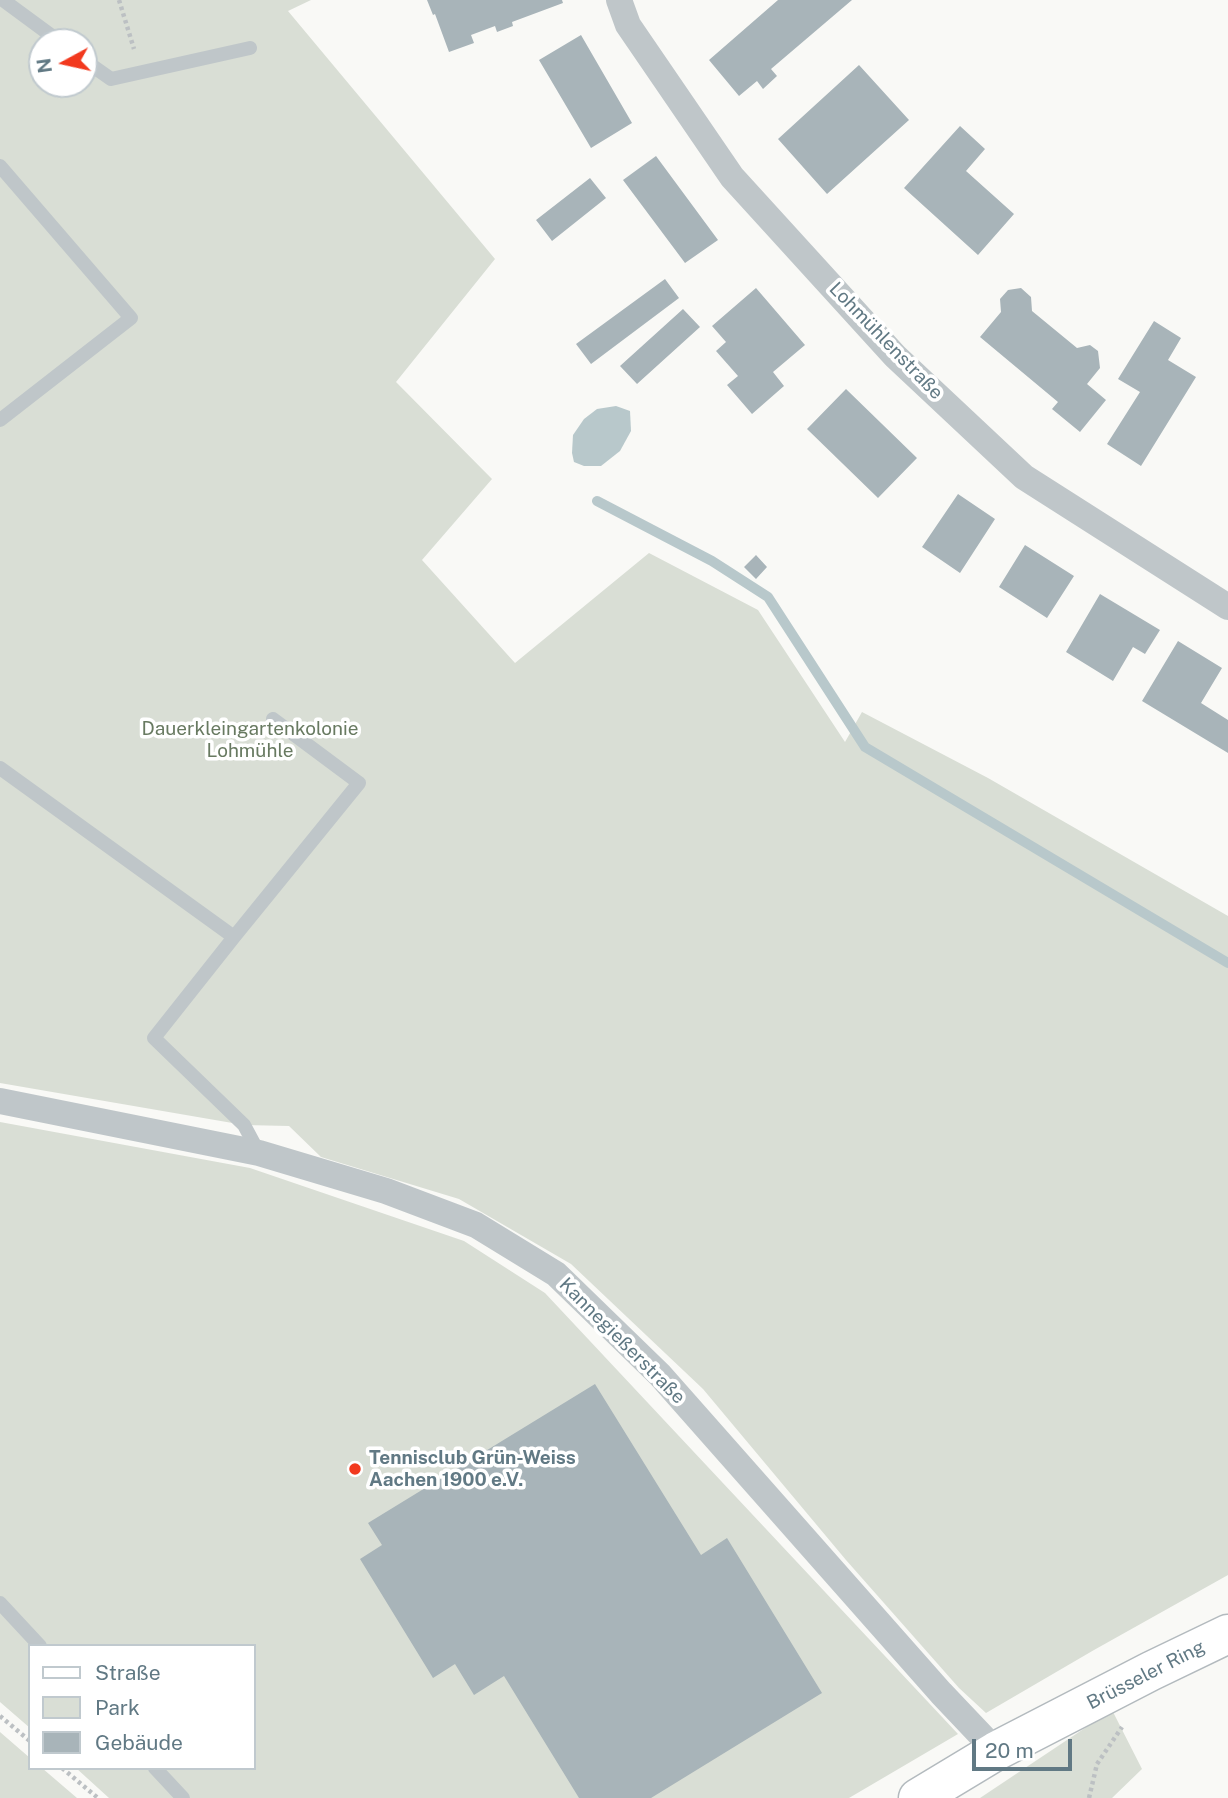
<!DOCTYPE html>
<html>
<head>
<meta charset="utf-8">
<style>
	body { margin:0 }
	#map { position:relative; width:1228px; height:1798px; overflow:hidden; background:#f9f9f6; font-family:"Public Sans",sans-serif }
	canvas { display:block }
	.legend { position:absolute; left:28px; top:1644px; width:228px; height:126px; box-sizing:border-box; background:#fff; border:2px solid #c0c9ce; margin:0; padding:9px 12px; list-style:none; font-size:21px; color:#617984 }
	.legend li { display:flex; align-items:center; gap:14px; height:35px }
	.legend b { width:35px; border:2px solid #c0c9ce }
	.north { position:absolute; left:28px; top:28px; width:70px; height:70px; box-sizing:border-box; background:#fff; border:2px solid #c0c9ce; border-radius:50%; rotate:262deg; font-size:19px; font-weight:700; line-height:28px; text-align:center; color:#617984 }
	.north::after { content:''; display:block; margin:auto; width:24px; height:32px; background:#f2391e; clip-path:polygon(50% 0,100% 100%,50% 72%,0 100%) }
	.scale { position:absolute; left:972px; top:1739px; width:100px; height:32px; box-sizing:border-box; border:4px solid #617984; border-top:0; padding-left:9px; font-size:21px; line-height:24px; white-space:nowrap; color:#617984; -webkit-text-stroke:5px #fff; paint-order:stroke }
</style>
</head>
<body>
<div id="map">
<canvas width="1228" height="1798"></canvas>
<ul class="legend">
<li><b style="height:9px;background:#fff"></b>Straße</li>
<li><b style="height:19px;background:#d9ded5"></b>Park</li>
<li><b style="height:19px;background:#a8b4b9"></b>Gebäude</li>
</ul>
<div class="north">N</div>
<div class="scale">20 m</div>
</div>
<script>
const g = document.querySelector('canvas').getContext('2d');
g.lineJoin = 'round';
function fill(path, color) {
  g.fillStyle = color;
  g.fill(path, 'evenodd');
}
function shape(rows) {
  const path = new Path2D();
  for (const r of rows) {
    path.moveTo(r[0], r[1]);
    for (let i = 2; i < r.length; i += 2) path.lineTo(r[i], r[i + 1]);
  }
  return path;
}
function trace(path, color, width, dash) {
  g.strokeStyle = color;
  g.lineWidth = width;
  g.lineCap = dash ? 'butt' : 'round';
  g.setLineDash(dash || []);
  g.stroke(path);
}
function write(font, color, halo, rows, align = 'center') {
  g.font = font + ' "Public Sans",sans-serif';
  g.lineWidth = 7;
  g.setLineDash([]);
  g.textBaseline = 'middle';
  g.strokeStyle = halo;
  g.fillStyle = color;
  for (const [text, x, y, turn = 0] of rows) {
    g.save();
    g.translate(x, y);
    g.rotate((+turn || 0) * Math.PI / 180);
    g.textAlign = isNaN(turn) ? turn : align;
    if (halo) g.strokeText(text, 0, 0);
    g.fillText(text, 0, 0);
    g.restore();
  }
}
fill(shape([
	[0,0,311,0,288,11,495,259,396,382,492,479,422,560,515,663,649,553,758,610,845,742,862,712,988,778,1228,916,1228,1575,1094,1650,986,1713,959,1688,846,1560,703,1389,571,1264,459,1199,321,1157,289,1126,244,1125,0,1083],
	[42,42,84,42,84,84,42,84],
	[0,1122,250,1168,464,1241,545,1293,958,1734,849,1798,109,1798,76,1768,254,1768,254,1646,30,1646,30,1728,0,1702],
	[1112,1710,1142,1769,1112,1798,980,1798],
	[0,1732,30,1758,30,1768,42,1768,77,1798,0,1798]
]), '#d9ded5');
fill(shape([
	[616,406,630,411,631,431,620,451,601,466,584,466,574,462,572,453,573,435,584,419,597,409]
]), '#b8c8cb');
trace(shape([
	[597,501,712,561,768,597,865,747,1228,963]
]), '#b8c8cb', 10);
fill(shape([
	[427,0,562,0,563,3,512,22,513,26,497,32,495,26,471,35,474,43,449,52,435,14,433,15],
	[778,0,852,0,771,69,777,76,763,89,757,81,739,96,709,60],
	[581,35,632,123,591,148,539,60],
	[859,65,909,120,827,194,778,139],
	[960,126,985,149,966,171,1014,214,978,255,904,188],
	[656,156,718,240,685,263,623,180],
	[590,178,606,198,552,241,536,220],
	[665,279,679,298,591,364,576,344],
	[756,288,805,345,773,372,784,386,752,414,727,385,738,376,716,351,726,342,712,326],
	[1021,288,1031,297,1032,311,1077,348,1090,345,1098,351,1100,368,1087,384,1106,400,1080,432,1052,409,1058,402,980,337,1001,312,1000,299,1008,290],
	[683,309,700,327,637,384,620,366],
	[1154,321,1181,338,1168,360,1196,377,1141,466,1107,444,1140,392,1118,379],
	[846,389,917,458,878,498,807,429],
	[958,494,995,519,960,573,922,547],
	[1025,545,1074,576,1047,618,999,587],
	[756,555,767,567,756,579,744,567],
	[1100,594,1160,630,1145,654,1133,647,1113,681,1066,652],
	[1178,641,1222,668,1201,703,1228,720,1228,753,1142,701],
	[595,1384,701,1555,727,1538,822,1693,651,1798,579,1798,504,1676,474,1695,455,1664,433,1678,360,1559,382,1545,368,1523]
]), '#a8b4b9');
const primary = shape([
	[918,1798,996,1751,1151,1671,1228,1634]
]);
trace(primary, '#b3babe', 41);
trace(shape([
	[119,0,134,49],
	[0,1716,30,1741],
	[62,1768,98,1798],
	[1089,1798,1097,1764,1122,1727]
]), '#bcc0c3', 4.5, [3.5, 3.5]);
trace(shape([
	[3,0,60,42],
	[84,60,111,79,250,48],
	[0,166,131,318,0,420],
	[0,768,234,937],
	[259,1153,244,1125,154,1038,234,937,359,783,273,719],
	[0,1603,40,1646],
	[155,1768,183,1798]
]), '#bfc6c9', 14);
trace(shape([
	[619,0,628,25,732,177,895,356,1024,477,1228,607],
	[0,1101,259,1153,386,1191,476,1225,556,1274,660,1375,941,1693,996,1751]
]), '#bfc6c9', 26);
trace(primary, '#fff', 38);
for (const [x, y, r, color] of [
	[355,1469,7,"#f2391e"]
]) {
  const dot = new Path2D();
  dot.arc(x, y, r, 0, 2 * Math.PI);
  g.fillStyle = color;
  g.fill(dot);
  trace(dot, '#fff', 2.5);
}
write('19px', '#617984', '#fff', [
	["Lohmühlenstraße",886,341,46],
	["Kannegießerstraße",622,1341,45],
	["Brüsseler Ring",1146,1675,-27]
]);
write('19px', '#687a61', '#fff', [
	["Dauerkleingartenkolonie",250,729],
	["Lohmühle",250,751]
]);
write('bold 19px', '#617984', '#fff', [
	["Tennisclub Grün-Weiss",369,1458],
	["Aachen 1900 e.V.",369,1480]
], 'left');
</script>
</body>
</html>
